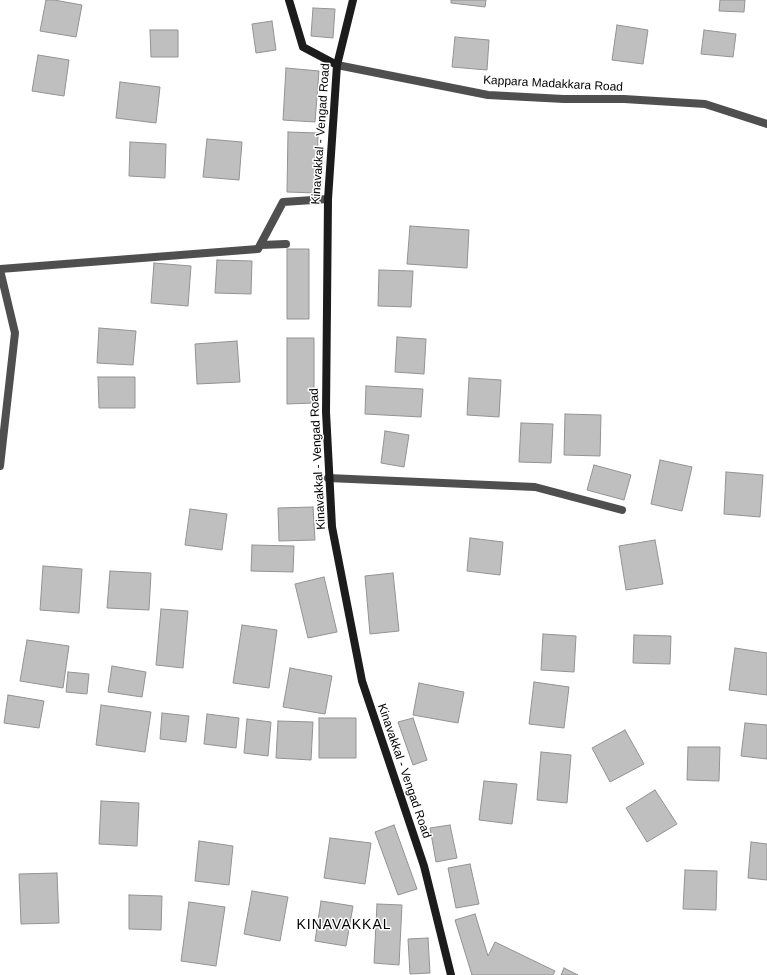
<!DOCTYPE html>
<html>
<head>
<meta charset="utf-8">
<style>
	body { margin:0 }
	canvas { display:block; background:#fff }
</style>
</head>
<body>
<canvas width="767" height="975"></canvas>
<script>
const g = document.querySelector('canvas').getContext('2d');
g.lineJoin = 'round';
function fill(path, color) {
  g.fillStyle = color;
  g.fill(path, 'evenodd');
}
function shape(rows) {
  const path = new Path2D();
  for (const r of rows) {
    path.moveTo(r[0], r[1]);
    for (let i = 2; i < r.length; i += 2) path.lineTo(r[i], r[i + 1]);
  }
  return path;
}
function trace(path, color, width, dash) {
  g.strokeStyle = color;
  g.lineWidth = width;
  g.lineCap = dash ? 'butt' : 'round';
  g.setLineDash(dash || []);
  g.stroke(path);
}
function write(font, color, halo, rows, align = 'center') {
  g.font = font + ' Helvetica,sans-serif';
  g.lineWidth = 3;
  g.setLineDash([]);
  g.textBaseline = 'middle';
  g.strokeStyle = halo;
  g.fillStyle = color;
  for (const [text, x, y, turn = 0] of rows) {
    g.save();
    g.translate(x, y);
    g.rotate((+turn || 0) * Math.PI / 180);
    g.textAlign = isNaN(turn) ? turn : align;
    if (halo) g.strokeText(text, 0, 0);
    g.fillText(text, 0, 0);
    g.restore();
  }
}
const building = shape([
	[46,0,54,0,82,5,76,37,40,31,46,0],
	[451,0,486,0,485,7,451,3,451,0],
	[720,0,745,0,744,12,719,11,720,0],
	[313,8,335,9,333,38,311,36,313,8],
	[272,21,276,50,256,53,252,24,272,21],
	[617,25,648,30,643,64,612,60,617,25],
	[150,30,178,30,178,57,151,57,150,30],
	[704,30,736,34,733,57,701,54,704,30],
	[455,37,489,40,487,70,452,67,455,37],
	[38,55,69,60,64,96,32,91,38,55],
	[286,68,319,71,315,122,283,120,286,68],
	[120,82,160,87,156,123,116,118,120,82],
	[288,132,318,133,317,193,287,192,288,132],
	[207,139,242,142,239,180,203,177,207,139],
	[130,142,166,144,165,178,129,176,130,142],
	[410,226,469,230,467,268,407,264,410,226],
	[287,249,309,249,309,319,287,319,287,249],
	[217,260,252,261,251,294,215,293,217,260],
	[154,263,191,266,188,306,151,303,154,263],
	[379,270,413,271,411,307,378,306,379,270],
	[99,328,136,331,133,365,97,363,99,328],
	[397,337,426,339,424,374,395,372,397,337],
	[287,338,314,338,314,403,287,404,287,338],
	[237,341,240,382,197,384,195,344,237,341],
	[98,377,135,377,135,408,99,408,98,377],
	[469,378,501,380,499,417,467,415,469,378],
	[366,386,423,389,421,417,365,414,366,386],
	[565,414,601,415,600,456,564,455,565,414],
	[521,423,553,424,551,463,519,462,521,423],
	[385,431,409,435,404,467,381,463,385,431],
	[660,460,692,467,682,511,651,504,660,460],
	[594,465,631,475,624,500,587,490,594,465],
	[726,472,763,475,760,517,724,514,726,472],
	[313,507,315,540,279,541,278,508,313,507],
	[190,509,227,514,222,550,185,545,190,509],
	[470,538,503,542,500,575,467,571,470,538],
	[655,540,663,584,626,590,619,546,655,540],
	[252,545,294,546,293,572,251,571,252,545],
	[43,566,82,569,79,613,40,610,43,566],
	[110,571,151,573,149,610,107,608,110,571],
	[393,573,399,631,370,634,365,576,393,573],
	[324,577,337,632,308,638,295,584,324,577],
	[161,609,188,611,183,668,156,665,161,609],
	[242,625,277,630,269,688,233,683,242,625],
	[543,634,576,636,574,672,541,670,543,634],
	[634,635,671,636,670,664,633,663,634,635],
	[27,640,69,646,63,688,20,681,27,640],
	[735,648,767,653,767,695,729,690,735,648],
	[112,666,146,672,142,697,108,692,112,666],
	[290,668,332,676,325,714,283,707,290,668],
	[68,672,89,674,87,694,66,692,68,672],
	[534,682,569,687,564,728,529,724,534,682],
	[419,683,464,692,458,723,413,715,419,683],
	[8,695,44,701,39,728,4,723,8,695],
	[101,705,151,712,145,752,96,745,101,705],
	[162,713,189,716,186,742,160,739,162,713],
	[207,714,239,718,236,748,204,744,207,714],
	[319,718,356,718,356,758,319,758,319,718],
	[413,718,427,760,413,765,398,722,413,718],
	[247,719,271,722,268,756,244,753,247,719],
	[278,721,313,722,311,760,276,758,278,721],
	[745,723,767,725,767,759,741,756,745,723],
	[625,730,644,764,610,782,592,748,625,730],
	[688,747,720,747,719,781,687,780,688,747],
	[541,752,571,755,567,803,537,800,541,752],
	[484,781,517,784,512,824,479,820,484,781],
	[655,790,677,824,647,842,626,808,655,790],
	[101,801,139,803,137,846,99,844,101,801],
	[394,825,417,889,398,895,375,832,394,825],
	[450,825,457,858,436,862,430,828,450,825],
	[330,838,371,843,365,884,324,878,330,838],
	[199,841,233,846,229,885,195,881,199,841],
	[751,842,767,844,767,880,748,878,751,842],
	[470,864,479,904,456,908,448,868,470,864],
	[685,870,717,871,716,910,683,909,685,870],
	[57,873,59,923,21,924,19,874,57,873],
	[252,891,288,897,280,941,244,934,252,891],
	[129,895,162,896,161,930,129,929,129,895],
	[321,901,353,906,346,946,315,941,321,901],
	[189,902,225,907,216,966,181,961,189,902],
	[377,904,402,905,399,965,374,963,377,904],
	[475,914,488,956,495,942,555,971,553,975,472,975,455,920,475,914],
	[428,938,430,973,410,974,408,939,428,938],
	[564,968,578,975,561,975,564,968]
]);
fill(building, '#bfbfbf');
trace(building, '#939393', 1);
trace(shape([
	[337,65,488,95,564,99,624,99,705,104,767,124],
	[261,245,286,244],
	[0,269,258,249,283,202,328,199],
	[0,270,15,333,0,466],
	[328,478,535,487,622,510]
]), '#4f4f4f', 8);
trace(shape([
	[289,0,303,47,337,65],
	[353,0,337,65,328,199,326,412,332,527,362,681,424,866,451,975]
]), '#1c1c1c', 8);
write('12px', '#000', '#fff', [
	["Kappara Madakkara Road",553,84,3],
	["Kinavakkal - Vengad Road",321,134,-86],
	["Kinavakkal - Vengad Road",318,459,-93],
	["Kinavakkal - Vengad Road",404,771,71]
]);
g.letterSpacing = '1px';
write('14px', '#000', '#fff', [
	["KINAVAKKAL",344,925]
]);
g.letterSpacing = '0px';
</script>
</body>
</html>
